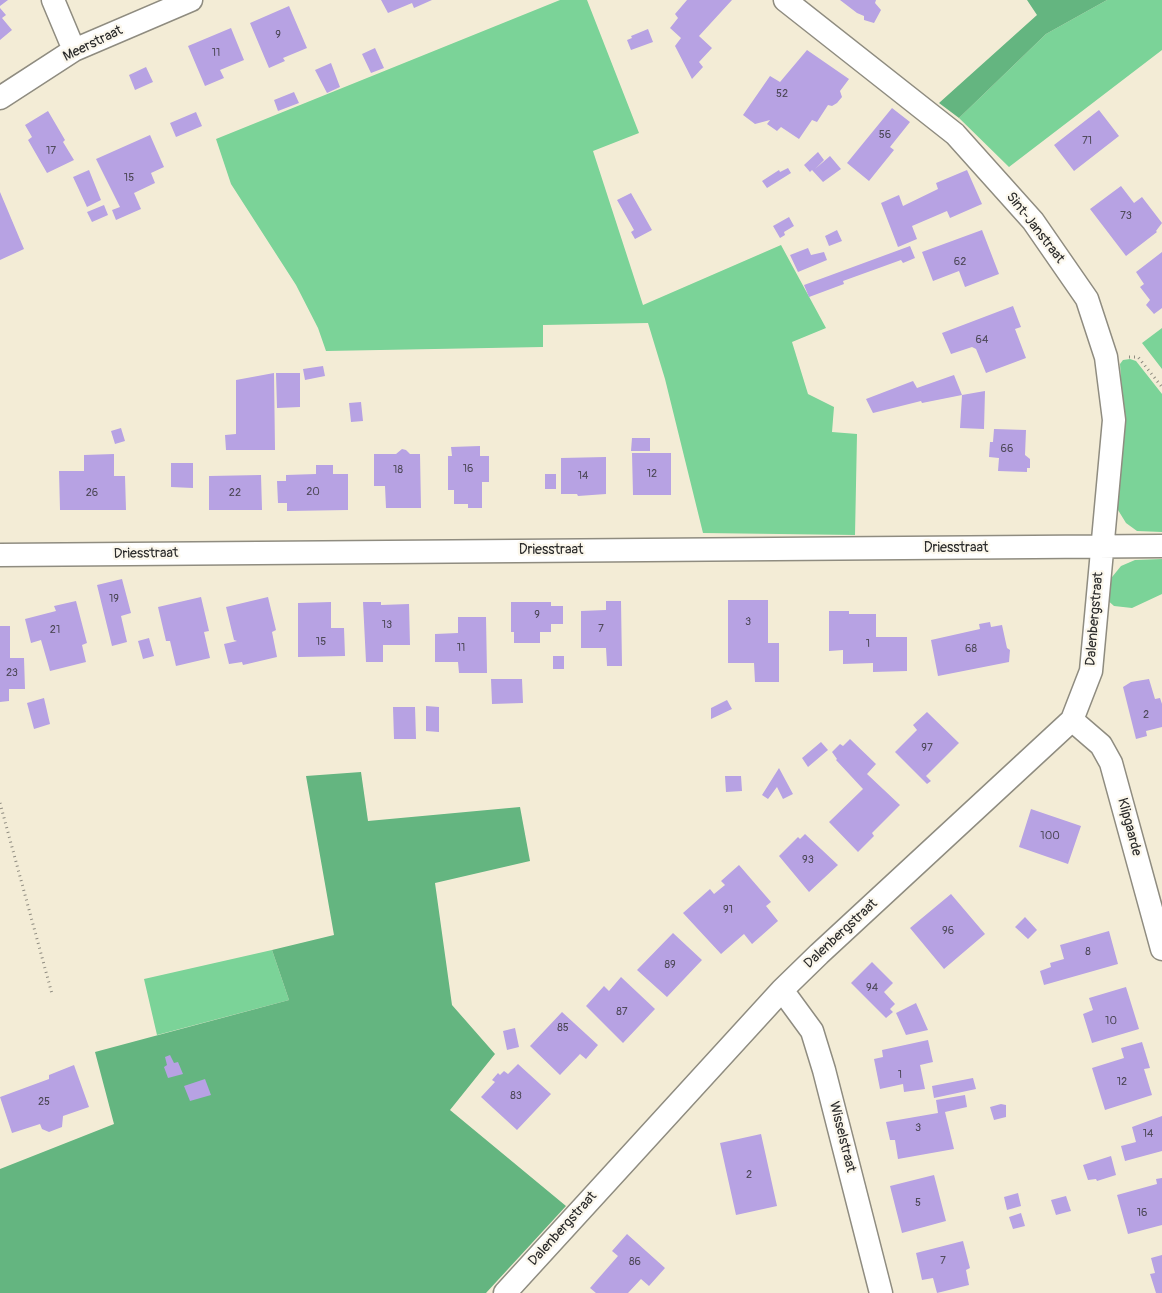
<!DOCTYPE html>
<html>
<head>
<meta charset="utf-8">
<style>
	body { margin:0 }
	canvas { display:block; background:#f3ecd6 }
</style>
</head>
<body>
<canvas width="1162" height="1293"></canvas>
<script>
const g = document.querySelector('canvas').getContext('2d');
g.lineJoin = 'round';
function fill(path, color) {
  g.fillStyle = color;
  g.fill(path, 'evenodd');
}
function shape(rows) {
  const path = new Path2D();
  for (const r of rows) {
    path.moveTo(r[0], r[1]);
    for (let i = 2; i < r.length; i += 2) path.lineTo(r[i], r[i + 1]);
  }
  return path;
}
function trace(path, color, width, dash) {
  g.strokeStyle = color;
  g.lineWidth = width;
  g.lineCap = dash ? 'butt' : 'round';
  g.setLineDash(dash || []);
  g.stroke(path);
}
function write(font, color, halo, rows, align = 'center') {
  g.font = font + ' Pangolin,sans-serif';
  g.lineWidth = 4.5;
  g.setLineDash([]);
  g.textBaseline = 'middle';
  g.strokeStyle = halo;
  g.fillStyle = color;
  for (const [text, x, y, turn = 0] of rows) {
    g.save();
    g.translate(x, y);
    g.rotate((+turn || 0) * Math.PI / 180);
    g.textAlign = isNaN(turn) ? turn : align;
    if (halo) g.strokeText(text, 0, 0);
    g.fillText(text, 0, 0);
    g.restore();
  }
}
fill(shape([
	[560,0,587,0,639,133,593,151,643,305,781,245,826,328,792,342,808,394,834,407,832,432,857,434,855,535,703,533,665,379,648,323,543,325,543,347,326,351,318,328,296,285,231,184,216,139],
	[1107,0,1162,0,1162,50,1009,167,959,118,1046,34],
	[1162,328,1162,369,1142,343],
	[1130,359,1136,361,1162,394,1162,532,1137,531,1126,523,1118,510,1118,480,1124,424,1120,364,1123,360],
	[1162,559,1162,594,1132,608,1114,606,1105,598,1108,582,1121,566,1135,560],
	[272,950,289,1000,157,1035,144,979]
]), '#7bd398');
fill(shape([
	[1027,0,1107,0,1046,34,959,118,939,103,1037,15],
	[361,772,368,821,520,807,530,861,435,883,452,1005,495,1054,450,1110,566,1206,486,1293,0,1293,0,1169,114,1124,95,1052,289,1000,272,950,334,935,306,776]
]), '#64b580');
fill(shape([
	[0,0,8,0,0,6],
	[381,0,432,0,414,8,412,3,388,13],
	[687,0,732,0,699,36,712,48,699,62,703,67,692,79,675,46,681,38,670,28,678,18,675,14],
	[840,0,876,0,875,3,881,10,874,23,864,20,864,16,857,13],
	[289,6,307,48,283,58,285,61,269,68,250,23],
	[0,8,6,15,2,18,12,30,0,40],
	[231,28,244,60,220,70,224,78,205,86,188,46],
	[648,29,653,42,631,50,627,40,632,38,631,36],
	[375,48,384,68,371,73,362,54],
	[807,50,849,79,840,91,842,97,837,103,832,106,828,105,817,122,812,120,799,139,781,127,777,131,767,124,770,120,755,124,743,115,770,76,780,82],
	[331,63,340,87,327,93,315,70],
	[146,67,153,82,135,90,129,75],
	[294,92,299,103,278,111,274,100],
	[892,108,910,122,890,147,894,150,869,181,847,163],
	[1099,110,1119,136,1074,171,1054,145],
	[48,111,65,140,63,142,74,160,47,173,28,140,32,137,25,125],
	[196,112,202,126,176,137,170,123],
	[150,135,164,167,151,173,155,183,134,193,141,209,116,220,112,210,120,207,96,159],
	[818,152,824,160,815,169,830,156,841,169,823,182,812,170,810,172,804,165],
	[788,168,791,173,767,188,762,181,779,170,780,172],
	[89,170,101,200,87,207,73,177],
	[967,170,982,204,950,218,947,211,912,226,917,239,898,247,881,203,899,195,903,206,938,189,936,183],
	[1121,186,1134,203,1142,197,1162,223,1156,231,1157,232,1126,256,1090,209],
	[0,192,24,249,0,260],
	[631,193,652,230,635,239,631,232,634,230,617,200],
	[104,205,108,215,92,222,87,212],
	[789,217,794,226,784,232,785,235,780,238,773,226],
	[837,230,842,241,829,246,825,236],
	[982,230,999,274,965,287,959,271,933,281,922,252],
	[910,246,915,258,903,263,901,260,843,281,844,284,809,297,804,285],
	[808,248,811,255,824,252,827,260,798,272,790,255],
	[1162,252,1162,308,1154,314,1146,305,1150,300,1140,287,1144,284,1136,272],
	[1013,306,1021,327,1015,329,1026,358,986,373,976,349,972,347,951,354,942,333],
	[323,366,325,376,305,380,303,369],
	[274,373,275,450,226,450,225,435,236,434,236,380],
	[276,373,300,373,300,407,277,408],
	[954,375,962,395,985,391,984,429,960,428,962,395,922,403,921,401,873,413,866,399,913,381,917,388],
	[361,402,363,421,351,422,349,403],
	[121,428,125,441,115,444,111,431],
	[994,429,1026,430,1025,455,1030,459,1030,468,1027,468,1027,472,998,471,999,458,989,457,990,442,993,442],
	[632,438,650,438,650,451,631,451],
	[480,446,480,456,489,456,489,482,482,482,482,508,468,508,468,504,454,504,454,490,448,490,448,456,452,456,451,447],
	[402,449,406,450,410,454,420,454,421,508,386,508,385,486,374,486,374,454,396,454],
	[632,453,671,453,671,495,633,495],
	[114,454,114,476,125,476,126,510,60,510,59,471,84,471,84,455],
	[606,457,606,494,578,496,577,494,561,494,561,458],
	[171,463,193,463,193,488,171,487],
	[316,465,333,465,333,474,348,474,348,510,287,511,287,503,278,503,277,481,286,481,286,475,316,474],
	[545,474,556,474,556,489,545,489],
	[261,475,262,510,209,510,209,476],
	[122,579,131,613,121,616,127,642,112,646,97,585],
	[201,597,209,631,204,632,210,658,176,666,170,641,166,641,158,607],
	[268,597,276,630,272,632,277,657,243,665,242,662,229,664,224,644,237,641,234,640,226,607],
	[728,600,768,600,768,643,779,643,779,682,755,682,754,663,728,663],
	[76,601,87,643,82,645,86,662,50,671,41,640,31,643,25,619,56,611,54,606],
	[606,601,621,601,622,666,607,666,606,648,581,648,581,611,606,610],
	[331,602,331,628,344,628,345,656,298,657,298,603],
	[363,602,381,602,381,605,409,604,410,645,383,645,383,662,366,662],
	[511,602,551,602,551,606,563,606,563,624,551,624,551,632,540,632,540,643,514,643,514,632,511,632],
	[829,611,849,611,849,614,876,614,876,637,907,637,907,671,873,672,873,663,843,664,843,650,829,651],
	[458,617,486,617,487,673,459,673,458,662,435,662,435,634,458,633],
	[990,622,991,627,1002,625,1007,648,1010,650,1009,662,938,676,931,640,980,629,979,624],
	[0,626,10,626,10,658,24,658,25,689,9,689,9,701,0,702],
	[149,638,154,656,143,659,138,641],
	[553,656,564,656,564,669,553,669],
	[491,679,522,679,523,703,492,704],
	[1149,679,1155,699,1160,698,1162,704,1162,727,1146,731,1147,736,1136,739,1123,687,1131,682],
	[44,698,50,724,34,729,27,703],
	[727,700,732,709,711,719,711,708],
	[426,706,439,707,439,732,426,731],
	[393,707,415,707,416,739,394,739],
	[927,712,959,743,926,776,931,781,927,784,895,752,917,730,913,725],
	[850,739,876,764,867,774,900,805,872,833,874,836,858,852,829,822,863,789,836,760,837,759,832,752,840,744,843,746],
	[821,742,828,750,808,767,802,758],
	[779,768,793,794,783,799,777,787,768,799,762,795],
	[725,776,741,776,742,791,726,792],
	[1031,809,1081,826,1068,864,1019,847],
	[805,834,838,865,809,892,779,856,798,837,800,839],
	[739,865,771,902,766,906,778,921,752,944,744,934,721,954,683,913,710,889,714,894,725,885,721,881],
	[951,894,985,934,944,969,910,928],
	[1025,917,1037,930,1028,939,1015,927],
	[1109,931,1118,964,1044,985,1040,971,1051,967,1050,963,1064,959,1060,945],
	[673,933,702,960,667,997,637,970],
	[872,962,893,983,884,992,895,1004,890,1009,893,1012,886,1018,851,983],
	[621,977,655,1009,623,1043,586,1006,604,986,609,991],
	[1126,987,1139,1029,1092,1043,1083,1014,1093,1010,1089,998],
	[916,1003,928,1030,906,1035,896,1013],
	[562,1012,598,1045,586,1059,580,1054,560,1075,530,1046],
	[515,1028,519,1047,507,1050,503,1031],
	[928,1040,933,1062,920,1065,925,1089,904,1092,903,1084,880,1089,874,1059,883,1057,882,1050],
	[1142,1042,1150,1068,1144,1069,1152,1095,1105,1110,1092,1068,1124,1058,1121,1048],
	[170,1055,174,1063,178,1062,183,1074,168,1078,164,1067,167,1065,165,1057],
	[518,1064,551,1094,517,1130,481,1097,495,1082,492,1080,498,1073,500,1075,504,1071,508,1074],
	[74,1065,89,1107,63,1116,62,1127,49,1132,42,1129,40,1124,12,1133,0,1097,49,1079,49,1075],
	[973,1078,976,1089,934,1098,932,1086],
	[205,1079,211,1095,190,1101,184,1086],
	[965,1095,967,1107,945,1112,954,1149,898,1159,895,1140,890,1140,886,1122,938,1113,936,1100],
	[1001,1104,1006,1105,1006,1117,994,1120,990,1107],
	[1162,1116,1162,1151,1125,1161,1121,1146,1136,1142,1132,1127],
	[761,1134,777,1206,736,1215,720,1143],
	[1111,1156,1116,1175,1097,1181,1096,1179,1088,1180,1083,1165],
	[934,1175,946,1221,902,1233,890,1186],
	[1162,1178,1162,1225,1128,1234,1117,1195,1157,1184,1156,1179],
	[1018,1193,1021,1206,1007,1210,1004,1197],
	[1066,1196,1071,1211,1056,1215,1051,1200],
	[1021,1213,1025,1226,1013,1229,1009,1217],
	[627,1234,665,1268,649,1286,641,1279,628,1293,596,1293,590,1288,618,1256,612,1251],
	[963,1241,970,1268,966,1270,969,1285,937,1293,933,1278,922,1280,916,1253],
	[1162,1255,1162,1293,1156,1293,1150,1274,1155,1273,1151,1258]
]), '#b7a2e3');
const street = shape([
	[53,0,74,50],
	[0,98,74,50,191,0],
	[0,555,1162,546],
	[1072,720,1101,745,1111,763,1162,949],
	[782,990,812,1031,824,1070,881,1293],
	[505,1293,782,990,819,954,1072,720,1091,671,1114,420,1106,357,1087,299,1033,221,955,134,785,0]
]);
trace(street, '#8f8c80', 25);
trace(shape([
	[1129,357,1138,357,1162,387],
	[0,803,52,994]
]), '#8f8c80', 3, [1, 4]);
trace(street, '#fff', 22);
write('11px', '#4e4959', null, [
	["9",278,35],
	["11",216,53],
	["52",782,94],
	["56",885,135],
	["71",1087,141],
	["17",51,151],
	["15",129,178],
	["73",1126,216],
	["62",960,262],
	["64",982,340],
	["66",1007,449],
	["16",468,469],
	["18",398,470],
	["12",652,474],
	["14",583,476],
	["20",313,492],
	["26",92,493],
	["22",235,493],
	["19",114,599],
	["9",537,615],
	["3",748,622],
	["13",387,625],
	["7",601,629],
	["21",55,630],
	["15",321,642],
	["1",868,644],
	["11",461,648],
	["68",971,649],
	["23",12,673],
	["2",1146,715],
	["97",927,748],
	["100",1050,836],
	["93",808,860],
	["91",728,910],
	["96",948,931],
	["8",1088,952],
	["89",670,965],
	["94",872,988],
	["87",622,1012],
	["10",1111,1021],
	["85",563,1028],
	["1",900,1075],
	["12",1122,1082],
	["83",516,1096],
	["25",44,1102],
	["3",918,1128],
	["14",1148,1134],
	["2",749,1175],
	["5",918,1203],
	["16",1142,1213],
	["7",943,1261],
	["86",635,1262]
]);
write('14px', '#2b2b2b', '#fbf7ec', [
	["Meerstraat",93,44,-26],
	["Sint-Janstraat",1035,228,52],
	["Driesstraat",956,548],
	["Driesstraat",551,550],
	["Driesstraat",146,554,-1],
	["Dalenbergstraat",1095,619,-85],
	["Klipgaarde",1129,827,75],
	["Dalenbergstraat",841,934,-43],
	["Wisselstraat",842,1137,76],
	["Dalenbergstraat",563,1229,-48]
]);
</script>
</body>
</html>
